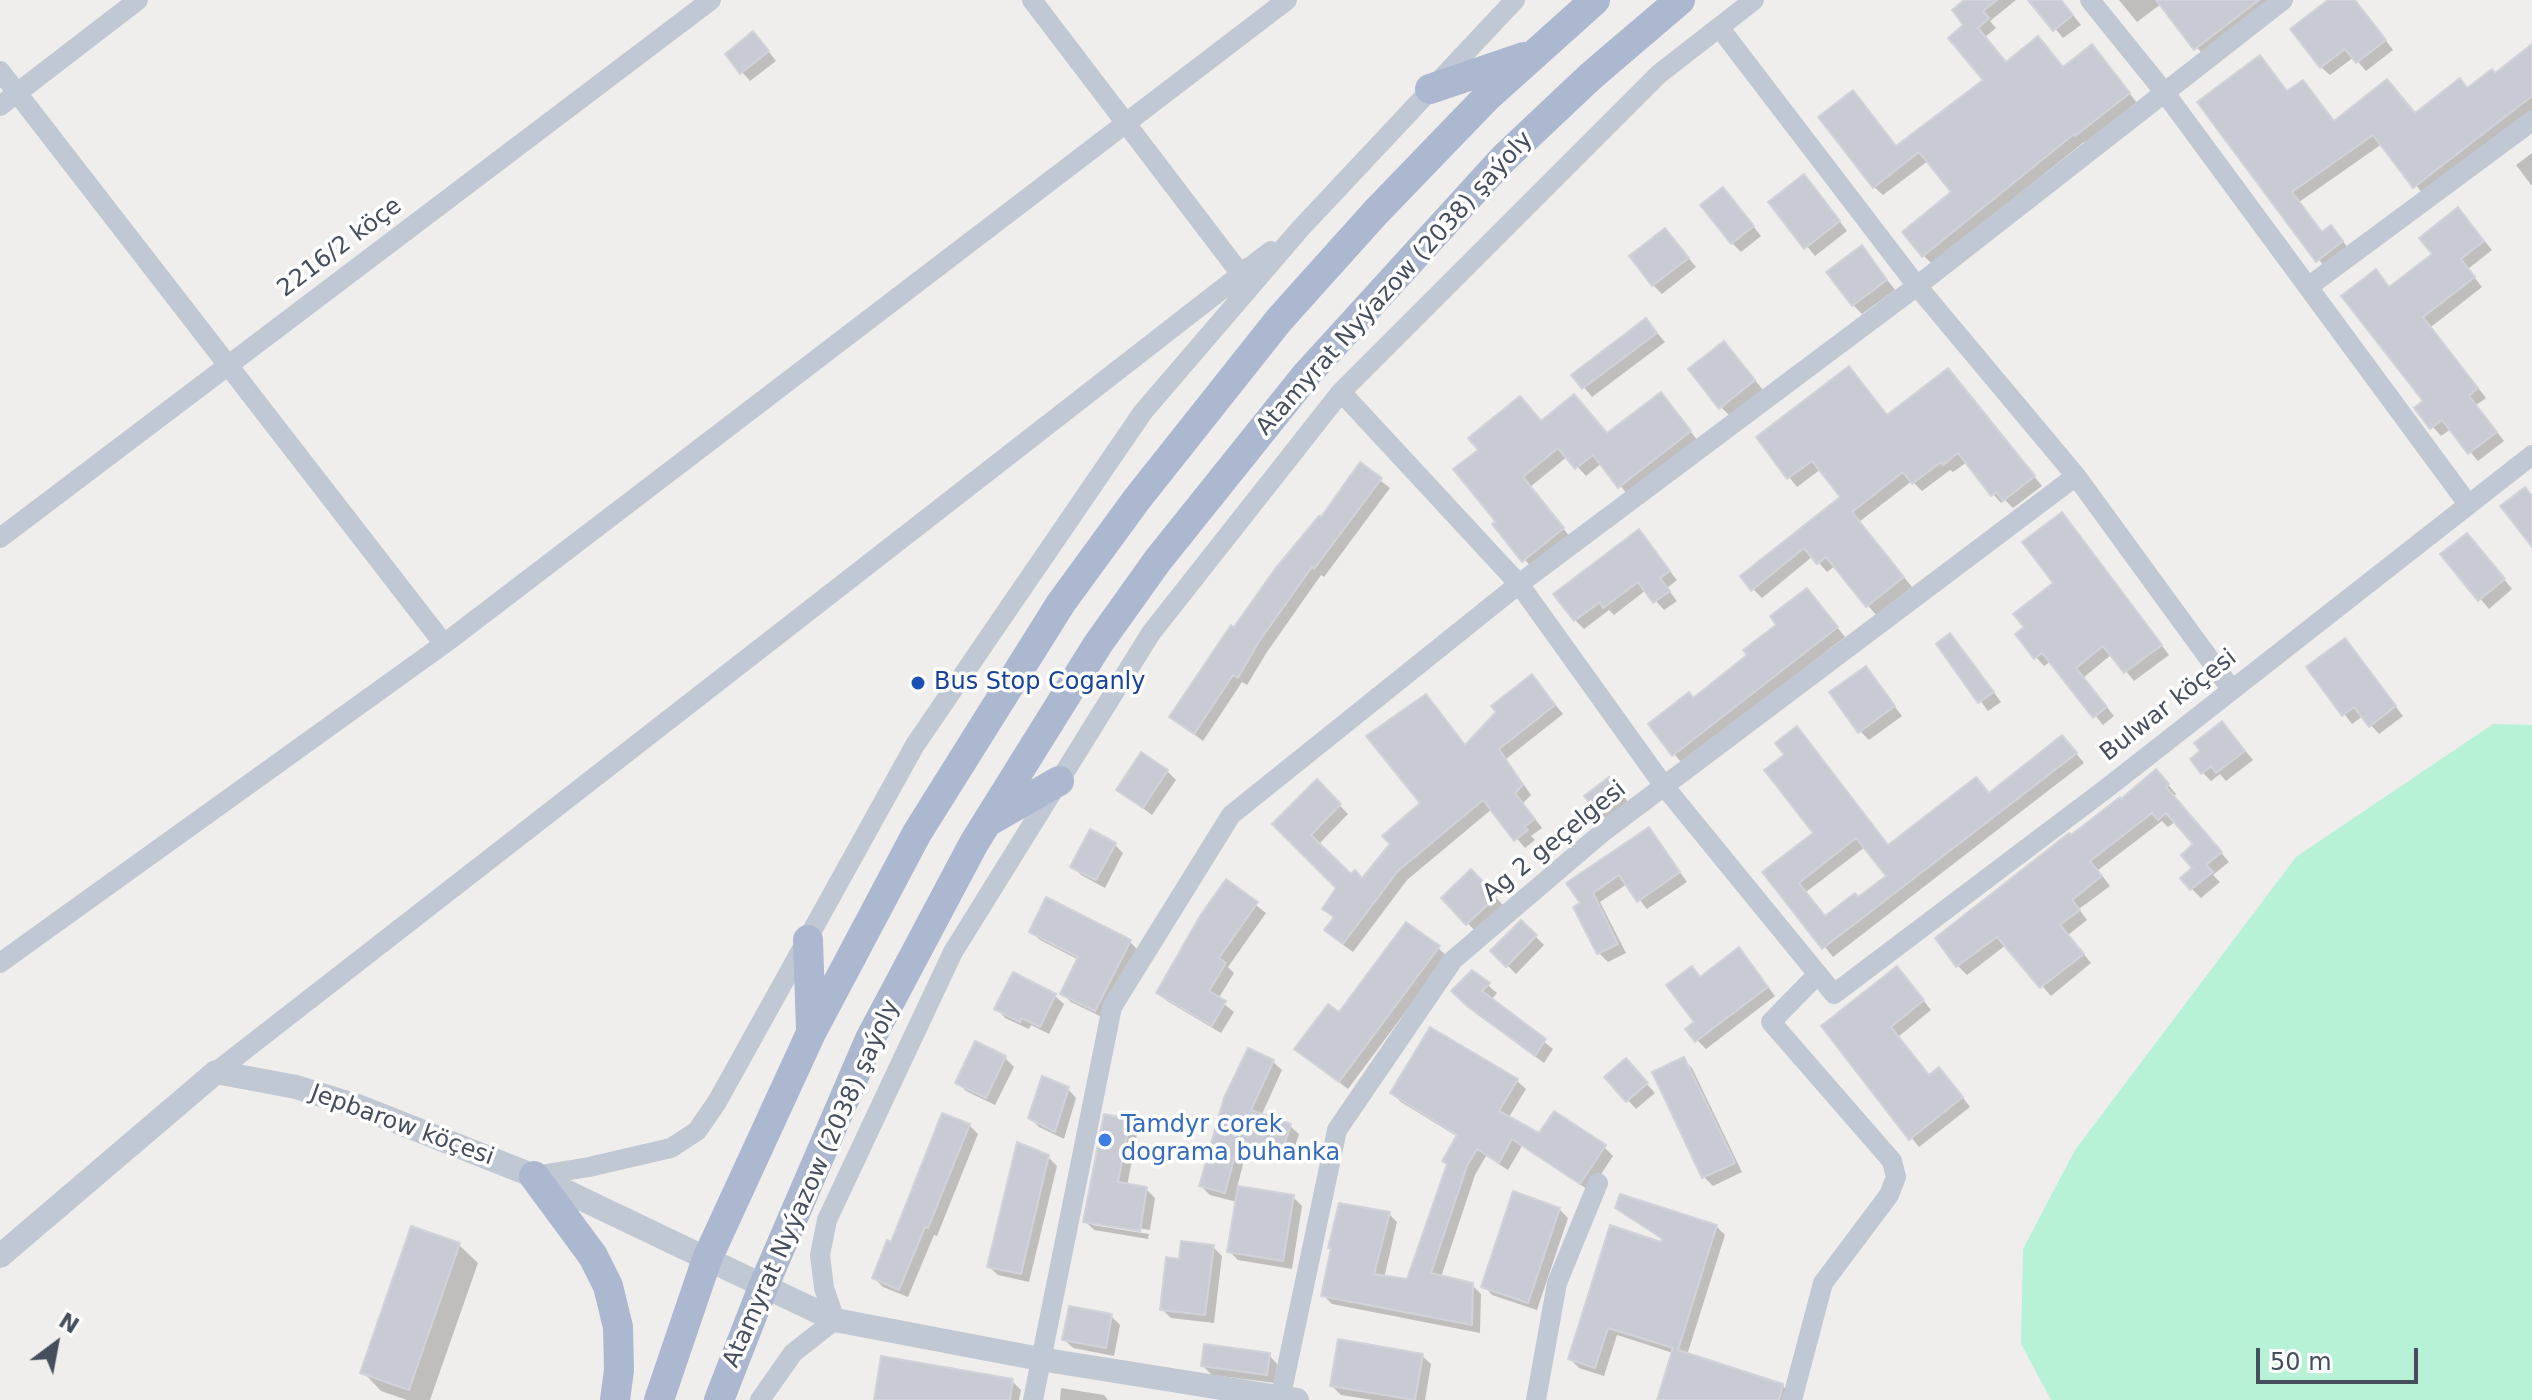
<!DOCTYPE html>
<html>
<head>
<meta charset="utf-8">
<style>
	body { margin:0 }
	#map { position:relative; width:2532px; height:1400px; overflow:hidden; background:#f0eeed; font-family:"DejaVu Sans",sans-serif }
	canvas { display:block }
	.north { position:absolute; left:16px; top:1304px; width:80px; height:80px; -webkit-text-stroke:6px #fff; paint-order:stroke; rotate:32deg; font-size:22px; font-weight:700; line-height:32px; text-align:center; color:#444e5c }
	.north::after { content:''; display:block; margin:auto; width:28px; height:36px; background:#444e5c; clip-path:polygon(50% 0,100% 100%,50% 72%,0 100%) }
	.scale { position:absolute; left:2256px; top:1348px; width:162px; height:36px; box-sizing:border-box; border:4px solid #444e5c; border-top:0; padding-left:10px; font-size:24px; line-height:28px; white-space:nowrap; color:#444e5c; -webkit-text-stroke:6px #fff; paint-order:stroke }
</style>
</head>
<body>
<div id="map">
<canvas width="2532" height="1400"></canvas>
<div class="north">N</div>
<div class="scale">50 m</div>
</div>
<script>
const g = document.querySelector('canvas').getContext('2d');
g.lineJoin = 'round';
function fill(path, color) {
  g.fillStyle = color;
  g.fill(path, 'evenodd');
}
function shape(rows) {
  const path = new Path2D();
  for (const r of rows) {
    path.moveTo(r[0], r[1]);
    for (let i = 2; i < r.length; i += 2) path.lineTo(r[i], r[i + 1]);
  }
  return path;
}
function trace(path, color, width, dash) {
  g.strokeStyle = color;
  g.lineWidth = width;
  g.lineCap = dash ? 'butt' : 'round';
  g.setLineDash(dash || []);
  g.stroke(path);
}
function write(font, color, halo, rows, align = 'center') {
  g.font = font + ' "DejaVu Sans",sans-serif';
  g.lineWidth = 7;
  g.setLineDash([]);
  g.textBaseline = 'middle';
  g.strokeStyle = halo;
  g.fillStyle = color;
  for (const [text, x, y, turn = 0] of rows) {
    g.save();
    g.translate(x, y);
    g.rotate((+turn || 0) * Math.PI / 180);
    g.textAlign = isNaN(turn) ? turn : align;
    if (halo) g.strokeText(text, 0, 0);
    g.fillText(text, 0, 0);
    g.restore();
  }
}
fill(shape([
	[2493,724,2532,725,2532,1400,2051,1400,2021,1344,2023,1249,2075,1150,2296,857]
]), '#b8f2d6');
fill(shape([
	[1968,0,2016,0,1990,21,1996,28,1985,37,2006,64,2064,69,2100,56,2137,103,2085,143,2084,142,1932,264,1923,255,1953,192,1928,161,1883,195,1874,187,1853,92,1898,148,1986,80,1966,25],
	[2031,0,2061,0,2081,25,2063,38],
	[2119,0,2280,0,2205,57,2161,4,2137,22],
	[2331,0,2355,0,2393,50,2366,71,2354,57,2330,75,2321,67],
	[762,43,776,61,750,81,742,72],
	[2532,57,2532,113,2424,195,2382,144,2299,202,2323,234,2340,237,2350,251,2326,269,2200,103,2269,67,2288,93,2303,82,2335,122,2416,115,2460,81,2469,89],
	[2532,153,2532,186,2516,165],
	[1813,186,1847,231,1815,256,1771,202],
	[1731,198,1761,236,1741,252,1732,243],
	[2467,219,2492,250,2468,269,2482,287,2431,327,2486,398,2476,405,2504,441,2478,461,2451,429,2441,436,2417,409,2426,401,2384,281,2391,289,2434,255],
	[1665,230,1696,267,1662,294,1653,285],
	[1870,257,1895,290,1862,314,1853,305],
	[1646,320,1665,342,1592,397,1574,375],
	[1732,352,1763,390,1730,416,1721,407],
	[1957,380,2042,486,2013,508,2005,500,2001,503,1993,494,1967,462,1953,472,1950,470,1922,491,1912,481,1859,522,1912,587,1876,615,1835,566,1827,572,1813,556,1762,598,1753,589,1843,498,1821,469,1797,487,1758,438,1888,417],
	[1669,404,1698,441,1628,495,1602,463,1586,476,1568,456,1530,487,1571,538,1533,569,1495,525,1542,423,1607,435],
	[1360,465,1390,488,1324,577,1321,575,1267,652,1247,685,1242,682,1203,741,1172,717],
	[2062,514,2169,655,2134,681,2112,654,2083,678,2114,716,2103,725,2051,661,2044,666,2036,657,2027,627,2056,583],
	[1639,532,1677,580,1667,588,1677,601,1664,610,1646,590,1614,615,1609,610,1584,629,1575,620],
	[2475,544,2512,589,2489,609,2443,555],
	[1807,590,1845,637,1682,763,1674,754,1693,700,1750,656],
	[2345,641,2403,716,2379,734,2363,716,2352,724,2309,668],
	[1938,644,1958,645,2001,702,1988,711],
	[1865,668,1902,716,1869,740,1860,731],
	[1540,686,1563,714,1506,759,1531,795,1523,803,1542,828,1531,836,1535,840,1525,848,1492,809,1407,880,1353,952,1335,939,1327,930,1335,918,1325,908,1339,887,1275,824,1317,782,1348,814,1318,845,1351,877,1362,881,1423,803,1426,696,1467,747],
	[2222,723,2253,760,2226,781,2220,774,2211,781,2202,772,2203,751],
	[1805,738,1890,847,1990,795,2071,747,2084,763,1833,957,1765,872,1816,833],
	[1865,847,1888,876,1858,899,1826,918,1806,892],
	[1167,771,1176,780,1152,815,1118,789],
	[2165,781,2176,794,2173,797,2229,862,2213,875,2220,882,2201,898,2192,889,2183,878,2195,868,2195,845,2176,821,2168,827,2162,821,2098,870,2110,886,2079,909,2087,920,2068,935,2091,963,2051,996,2006,945,1967,975,1958,966,1938,939,2071,838],
	[1618,788,1628,802,1606,819,1587,796],
	[1649,829,1687,882,1647,909,1627,884,1600,902,1626,953,1608,962,1599,953,1583,904,1569,883],
	[1114,844,1123,853,1105,888,1081,875,1072,866],
	[1471,872,1504,906,1476,932,1444,898],
	[1226,882,1266,913,1228,967,1234,973,1218,999,1234,1012,1221,1033,1167,1001,1158,992],
	[1521,922,1544,945,1516,974,1493,951],
	[1031,932,1129,941,1138,950,1104,1018,1071,1002,1062,993,1079,960,1040,940],
	[1438,948,1447,956,1348,1089,1296,1049],
	[1747,959,1775,996,1706,1049,1697,1040,1692,968,1701,978],
	[1472,972,1497,993,1491,1000,1553,1049,1544,1063,1478,1015,1454,991],
	[1906,978,1931,1010,1898,1037,1930,1077,1948,1078,1970,1107,1919,1147,1824,1027],
	[1055,996,1064,1004,1049,1034,1031,1025,1029,1029,1005,1018,997,1009],
	[1431,1030,1517,1081,1526,1089,1509,1117,1539,1136,1604,1147,1613,1156,1590,1191,1522,1146,1508,1170,1486,1156,1475,1175,1441,1277,1472,1285,1481,1294,1480,1333,1332,1304,1323,1295,1389,1214,1397,1222,1384,1278,1408,1281,1458,1137,1401,1102,1392,1093],
	[1005,1058,1014,1067,995,1105,966,1091,957,1082],
	[1683,1059,1692,1068,1742,1172,1713,1186,1704,1177],
	[1273,1062,1282,1070,1261,1116,1290,1126,1299,1134,1290,1162,1247,1148,1237,1188,1293,1197,1302,1206,1292,1269,1238,1260,1229,1251,1237,1202,1210,1195,1201,1186],
	[1634,1070,1655,1093,1636,1109,1607,1077],
	[1068,1089,1076,1098,1064,1139,1039,1127,1030,1118],
	[1129,1121,1138,1130,1127,1186,1146,1189,1155,1198,1150,1230,1092,1221,1092,1225,1149,1234,1148,1239,1094,1230,1085,1221],
	[969,1125,978,1134,937,1236,934,1235,908,1297,883,1287,874,1278,892,1244],
	[1048,1157,1057,1166,1029,1282,998,1275,989,1267],
	[1617,1207,1716,1226,1725,1235,1687,1355,1782,1385,1791,1394,1789,1400,1659,1400,1673,1353,1617,1335,1604,1376,1579,1368,1570,1359,1664,1241],
	[1559,1209,1568,1218,1537,1310,1492,1295,1484,1286],
	[459,1245,478,1263,430,1400,407,1400,381,1391,363,1372],
	[1213,1247,1222,1256,1214,1323,1171,1318,1162,1309],
	[1111,1316,1120,1325,1114,1356,1073,1348,1064,1339],
	[1269,1355,1277,1364,1275,1383,1212,1375,1203,1366],
	[1422,1356,1431,1364,1425,1400,1373,1400,1341,1395,1332,1386],
	[1012,1381,1021,1390,1019,1400,877,1400],
	[1061,1388,1104,1395,1108,1400,1060,1400]
]), '#0003');
const building = shape([
	[1964,0,1997,0,1983,11,1989,18,1978,28,2006,62,2038,36,2063,67,2092,44,2130,93,2075,136,2074,134,1922,257,1902,232,1951,192,1919,152,1873,188,1818,117,1853,90,1896,146,1983,80,1948,38,1963,25,1952,10,1964,0],
	[2028,0,2061,0,2073,15,2053,31,2028,0],
	[2156,0,2259,0,2194,50,2156,0],
	[2328,0,2355,0,2386,40,2356,63,2345,49,2320,68,2290,29,2328,0],
	[753,31,769,51,740,74,725,54,753,31],
	[2532,44,2532,96,2413,188,2373,135,2292,192,2322,232,2331,225,2343,241,2316,262,2197,102,2260,55,2287,91,2303,80,2334,121,2387,79,2415,113,2460,78,2467,88,2492,69,2495,73,2532,44],
	[1804,174,1840,221,1804,249,1768,202,1804,174],
	[1723,187,1754,226,1731,244,1700,205,1723,187],
	[2458,207,2484,241,2461,259,2475,277,2423,317,2478,388,2469,396,2497,432,2468,454,2442,420,2430,429,2414,408,2423,401,2341,296,2376,269,2389,287,2432,254,2419,238,2458,207],
	[1665,228,1689,258,1652,286,1629,256,1665,228],
	[1862,245,1887,280,1852,306,1826,272,1862,245],
	[1646,318,1657,333,1582,389,1571,375,1646,318],
	[1724,341,1755,380,1719,409,1688,369,1724,341],
	[1849,366,1887,415,1948,368,2035,476,2003,501,1996,492,1991,496,1958,453,1943,465,1941,462,1912,484,1903,472,1852,512,1904,577,1866,607,1826,557,1817,564,1804,548,1751,591,1740,576,1840,497,1812,461,1787,479,1756,437,1849,366],
	[1661,392,1691,431,1618,488,1593,455,1575,469,1558,448,1523,477,1564,528,1522,562,1492,524,1496,522,1453,469,1478,450,1468,438,1520,396,1541,421,1574,394,1607,433,1661,392],
	[1360,462,1382,478,1314,569,1312,567,1258,643,1238,678,1233,675,1194,734,1169,717,1231,625,1234,627,1275,569,1319,516,1321,517,1360,462],
	[2525,487,2532,496,2532,547,2500,506,2525,487],
	[2062,512,2162,645,2124,673,2103,646,2076,668,2107,707,2093,718,2042,653,2034,659,2015,634,2024,627,2013,614,2053,583,2022,542,2062,512],
	[1639,529,1670,571,1660,578,1670,591,1653,603,1638,582,1603,608,1600,602,1574,621,1553,594,1639,529],
	[2467,533,2505,579,2478,601,2440,554,2467,533],
	[1807,588,1838,627,1672,756,1648,724,1689,692,1693,698,1747,655,1743,650,1776,625,1770,616,1807,588],
	[1950,633,1994,692,1978,703,1936,644,1950,633],
	[2345,638,2396,706,2369,727,2354,707,2342,716,2306,667,2345,638],
	[1866,666,1895,706,1858,733,1829,692,1866,666],
	[1532,674,1555,705,1499,749,1523,785,1515,793,1535,819,1524,827,1528,830,1514,841,1483,800,1398,871,1343,944,1324,930,1334,917,1322,909,1336,888,1272,824,1317,779,1341,804,1311,835,1351,874,1355,870,1362,878,1390,844,1382,836,1420,803,1366,736,1426,694,1465,745,1496,712,1491,706,1532,674],
	[2222,721,2245,751,2216,773,2211,766,2201,774,2190,759,2200,751,2194,743,2222,721],
	[1797,726,1888,845,1976,777,1989,793,2062,735,2077,753,1822,949,1762,872,1813,833,1764,770,1784,755,1775,743,1797,726],
	[1856,838,1886,876,1858,897,1855,893,1825,916,1799,883,1856,838],
	[1141,752,1168,770,1143,808,1116,790,1141,752],
	[2156,769,2169,784,2166,787,2222,852,2206,865,2213,872,2190,890,2180,878,2192,868,2181,855,2193,844,2166,813,2158,820,2152,813,2090,861,2102,876,2072,900,2080,910,2060,925,2084,954,2040,988,1997,937,1956,967,1935,938,2069,833,2071,835,2120,797,2121,799,2156,769],
	[1609,777,1621,792,1596,811,1584,796,1609,777],
	[1649,827,1680,872,1637,902,1619,875,1593,893,1618,944,1597,954,1573,907,1580,903,1566,883,1649,827],
	[1090,829,1116,843,1096,880,1070,867,1090,829],
	[1471,869,1497,896,1466,925,1441,898,1471,869],
	[1226,879,1258,902,1219,958,1226,963,1209,991,1226,1001,1212,1026,1156,993,1200,916,1226,879],
	[1046,897,1131,940,1095,1011,1060,994,1078,957,1029,932,1046,897],
	[1521,920,1537,935,1506,967,1490,951,1521,920],
	[1406,922,1440,946,1339,1082,1294,1049,1328,1004,1339,1012,1406,922],
	[1739,947,1768,987,1695,1042,1685,1029,1694,1022,1666,985,1692,966,1700,977,1739,947],
	[1897,966,1924,1000,1891,1027,1929,1075,1939,1067,1963,1097,1909,1140,1821,1026,1897,966],
	[1472,970,1490,983,1482,991,1546,1039,1535,1056,1467,1006,1451,991,1472,970],
	[1013,972,1056,994,1040,1027,1022,1018,1020,1022,994,1009,1013,972],
	[1430,1027,1518,1079,1499,1111,1539,1133,1554,1111,1606,1145,1580,1184,1512,1139,1499,1163,1477,1149,1467,1166,1431,1273,1473,1283,1472,1325,1321,1296,1331,1248,1328,1248,1339,1203,1390,1212,1374,1274,1407,1279,1447,1164,1442,1161,1457,1135,1390,1093,1430,1027],
	[975,1041,1006,1056,986,1098,955,1083,975,1041],
	[1248,1048,1274,1060,1251,1110,1291,1124,1281,1155,1239,1140,1225,1193,1199,1186,1224,1098,1248,1048],
	[1684,1057,1735,1163,1702,1178,1652,1072,1684,1057],
	[1626,1058,1648,1083,1626,1102,1604,1077,1626,1058],
	[1042,1076,1069,1087,1055,1132,1028,1118,1042,1076],
	[942,1113,970,1124,928,1228,925,1227,899,1290,872,1278,887,1240,891,1242,942,1113],
	[1104,1114,1130,1119,1118,1182,1147,1187,1140,1231,1083,1222,1104,1114],
	[1017,1142,1049,1155,1021,1274,987,1267,1017,1142],
	[1238,1186,1294,1195,1283,1261,1227,1252,1238,1186],
	[1513,1191,1560,1208,1528,1303,1481,1287,1513,1191],
	[1620,1194,1717,1225,1678,1350,1783,1384,1779,1400,1657,1400,1673,1348,1608,1328,1595,1368,1568,1359,1610,1225,1661,1242,1663,1239,1615,1208,1620,1194],
	[411,1226,460,1243,409,1390,360,1373,411,1226],
	[1181,1241,1214,1245,1205,1315,1160,1310,1166,1257,1179,1259,1181,1241],
	[1069,1306,1112,1314,1106,1348,1062,1340,1069,1306],
	[1338,1339,1423,1354,1415,1400,1330,1386,1338,1339],
	[1204,1344,1270,1353,1267,1375,1201,1366,1204,1344],
	[881,1356,1013,1379,1010,1400,874,1400,881,1356]
]);
fill(building, '#c9cbd4');
trace(building, '#d1d2da', 2);
trace(shape([
	[1032,0,1240,273,1251,266],
	[2090,0,2165,93,2468,504],
	[1719,27,1917,286,2076,476,2232,690],
	[0,71,444,644],
	[0,106,138,0],
	[2308,287,2532,121],
	[1341,392,1519,584,1664,786,1834,994,2107,788,2532,455],
	[0,538,711,0],
	[0,963,444,644,1287,0],
	[216,1072,1271,251],
	[534,1176,589,1167,671,1148,697,1131,717,1102,915,745,1143,412,1300,229,1515,0],
	[760,1400,793,1353,835,1320,824,1288,820,1255,827,1220,953,952,1151,633,1341,392,1659,74,1754,0],
	[1033,1400,1112,1007,1231,815,1519,584,1917,286,2283,0],
	[1280,1400,1337,1130,1453,960,1603,832,2076,476],
	[1536,1400,1557,1283,1598,1183],
	[1792,1400,1823,1283,1889,1195,1896,1177,1892,1161,1771,1022,1818,974]
]), '#c0c8d4', 20);
trace(shape([
	[0,1256,216,1072,296,1087,360,1107,534,1176,835,1320,1040,1359,1297,1400]
]), '#c0c8d4', 24);
trace(shape([
	[1430,89,1524,57],
	[991,820,1059,781],
	[808,940,811,1030],
	[534,1176,593,1256,608,1286,618,1327,619,1370,615,1400],
	[659,1400,707,1259,811,1033,917,833,1061,603,1137,499,1279,320,1376,212,1487,97,1595,0],
	[719,1400,764,1285,870,1039,974,843,1098,644,1158,560,1307,374,1503,159,1591,76,1680,0]
]), '#abb8cf', 30);
for (const [x, y, r, color] of [
	[918,683,8,"#1a4fb4"],
	[1105,1140,8,"#3f7fe0"]
]) {
  const dot = new Path2D();
  dot.arc(x, y, r, 0, 2 * Math.PI);
  g.fillStyle = color;
  g.fill(dot);
  trace(dot, '#fff', 3);
}
write('24px', '#444e5c', '#fff', [
	["2216/2 köçe",340,248,-37],
	["Atamyrat Nyýazow (2038) şaýoly",1395,284,-48],
	["Bulwar köçesi",2169,706,-38],
	["Ag 2 geçelgesi",1555,842,-39],
	["Jepbarow köçesi",402,1126,20],
	["Atamyrat Nyýazow (2038) şaýoly",812,1184,-66]
]);
write('24px', '#164399', '#fff', [
	["Bus Stop Coganly",934,683]
], 'left');
write('24px', '#366cbe', '#fff', [
	["Tamdyr corek",1121,1126],
	["dograma buhanka",1121,1154]
], 'left');
</script>
</body>
</html>
